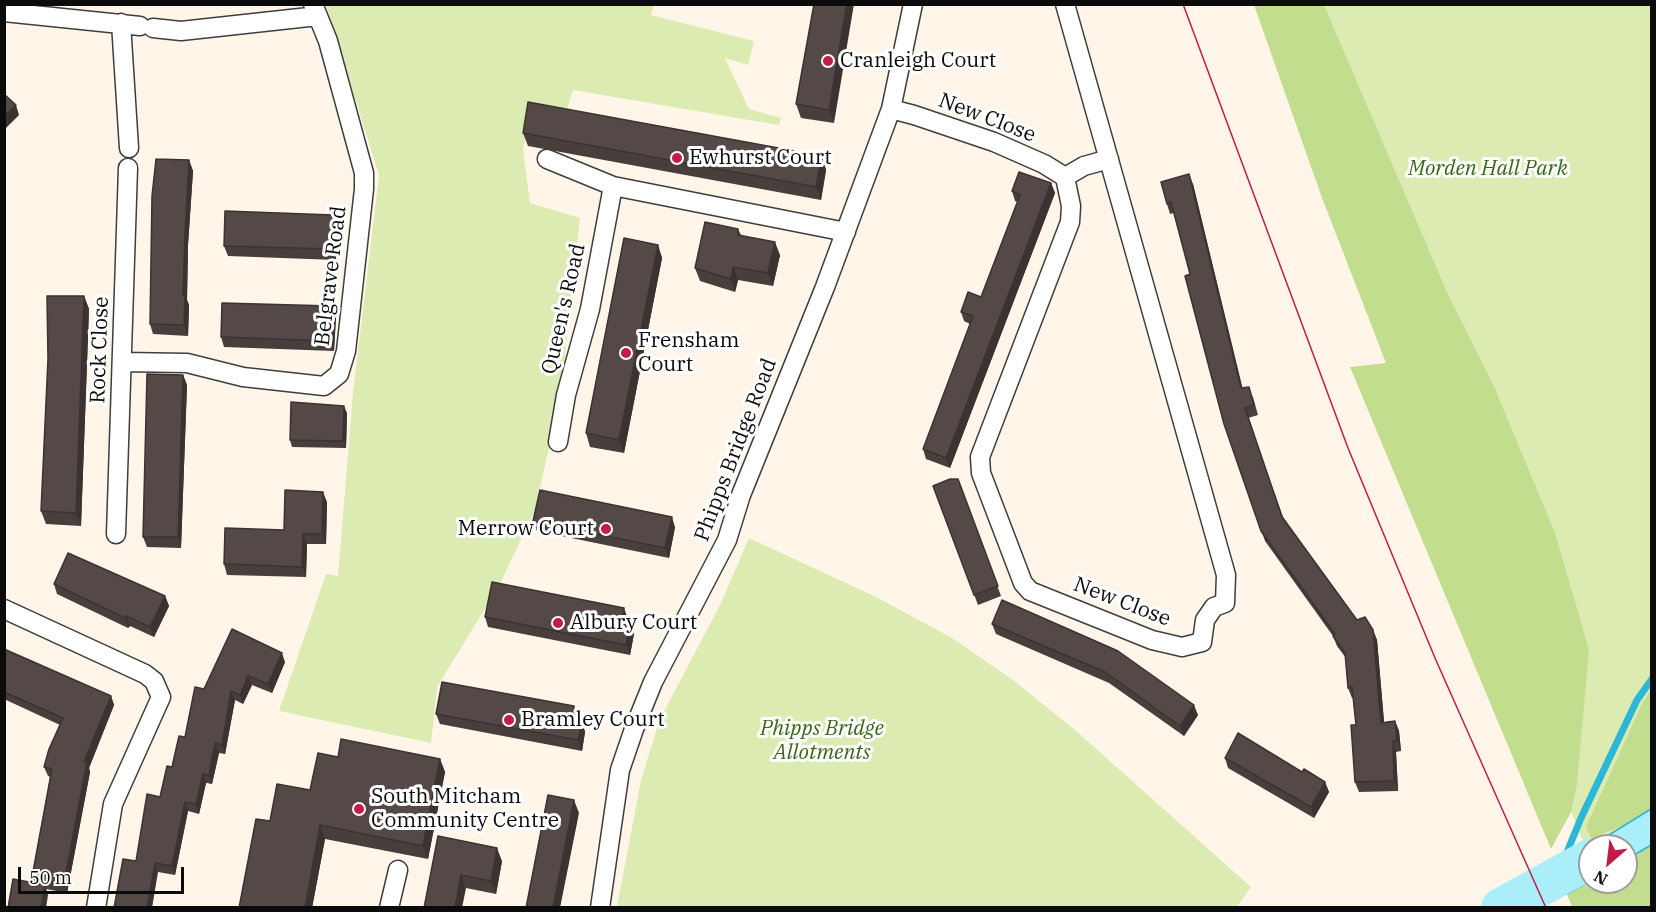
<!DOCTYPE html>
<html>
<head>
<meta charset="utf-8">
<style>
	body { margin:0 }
	#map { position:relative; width:1656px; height:912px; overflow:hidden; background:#fff6e9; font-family:"IBM Plex Serif",serif }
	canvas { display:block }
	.frame { position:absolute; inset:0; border:6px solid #0b0b0b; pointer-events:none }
	.north { position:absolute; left:1578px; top:834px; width:60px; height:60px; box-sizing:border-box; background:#fff; border:2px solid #9d9d9d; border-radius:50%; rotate:208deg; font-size:16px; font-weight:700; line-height:24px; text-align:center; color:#0b0b0b }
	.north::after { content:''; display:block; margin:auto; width:21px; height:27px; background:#c31b48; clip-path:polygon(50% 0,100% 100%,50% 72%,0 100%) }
	.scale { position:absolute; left:18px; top:867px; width:166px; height:27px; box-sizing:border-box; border:3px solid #0b0b0b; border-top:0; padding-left:8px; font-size:18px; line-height:21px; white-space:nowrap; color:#0b0b0b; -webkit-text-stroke:4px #fff; paint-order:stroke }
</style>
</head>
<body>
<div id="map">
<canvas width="1656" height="912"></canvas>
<div class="frame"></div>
<div class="north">N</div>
<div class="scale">50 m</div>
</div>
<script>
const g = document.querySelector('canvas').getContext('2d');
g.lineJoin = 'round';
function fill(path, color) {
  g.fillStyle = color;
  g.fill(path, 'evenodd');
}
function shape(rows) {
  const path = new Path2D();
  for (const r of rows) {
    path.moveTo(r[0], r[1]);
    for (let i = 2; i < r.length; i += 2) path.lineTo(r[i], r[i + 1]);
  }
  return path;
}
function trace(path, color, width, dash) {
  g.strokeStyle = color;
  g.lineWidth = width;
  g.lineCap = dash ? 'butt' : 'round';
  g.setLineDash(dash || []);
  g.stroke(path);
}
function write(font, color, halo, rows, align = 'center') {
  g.font = font + ' "IBM Plex Serif",serif';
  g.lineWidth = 6;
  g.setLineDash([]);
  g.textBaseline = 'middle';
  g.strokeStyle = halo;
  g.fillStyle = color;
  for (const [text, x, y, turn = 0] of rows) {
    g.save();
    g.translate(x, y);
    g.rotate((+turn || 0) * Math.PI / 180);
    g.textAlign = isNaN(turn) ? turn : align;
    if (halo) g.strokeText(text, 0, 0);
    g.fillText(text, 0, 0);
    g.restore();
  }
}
fill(shape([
	[326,5,654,5,651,15,754,41,748,65,725,58,749,109,781,118,779,125,573,90,564,118,531,112,523,150,530,203,580,218,560,399,535,510,499,586,437,687,431,743,279,711,326,574,338,576,353,393,379,175],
	[1258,5,1651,5,1651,907,1626,882,1626,846,1590,846,1590,858,1386,363],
	[749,538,874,596,952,638,1013,680,1075,730,1251,887,1236,908,617,907,641,780,660,719,721,603]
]), '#dcebb1');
fill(shape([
	[1254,5,1324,5,1449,297,1493,384,1555,533,1589,650,1577,784,1571,812,1551,849,1350,367,1386,363,1322,198],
	[1651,690,1651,809,1620,827,1591,838,1586,827,1642,704],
	[1651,845,1651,907,1572,907,1567,894,1590,881,1626,882,1626,860]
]), '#c3dd8f');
const water = shape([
	[1651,809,1651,845,1626,860,1626,846,1591,846,1651,809],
	[1590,847,1590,881,1567,894,1552,873,1590,847]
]);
fill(water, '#aaeefa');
trace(water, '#2cb7d6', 1.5);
trace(shape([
	[1558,874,1581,818,1637,700,1652,679]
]), '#2cb7d6', 7);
trace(shape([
	[1501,908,1590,859]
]), '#aaeefa', 40);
const street = shape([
	[4,12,140,26],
	[121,23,129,148],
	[153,28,181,31,318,16],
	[891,109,914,115,994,142,1044,164,1065,177,1084,166,1109,159],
	[547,159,613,186,846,232],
	[1065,177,1071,206,1070,222,980,457,981,473,1023,583,1030,591,1152,640,1182,647,1202,642,1205,620,1214,607,1225,603,1226,575,1065,4],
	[122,362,187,363,243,377,324,386,339,374,346,351,364,189,364,173,328,41,313,4],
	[558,442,566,395,590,309,613,186],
	[116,534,128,168],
	[4,609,145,674,154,681,161,697,113,804,96,908],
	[389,908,398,870],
	[600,908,620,770,634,729,653,682,727,540,741,495,825,287,891,109,913,4]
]);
trace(street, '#3e3e3e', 21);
trace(street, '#fff', 18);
trace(shape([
	[1183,4,1348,448,1435,658,1546,908]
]), '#c31b48', 1.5);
fill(shape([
	[814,4,834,123,801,118,796,104],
	[523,133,822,156,826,170,821,200,528,146],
	[189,160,193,171,188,245,187,300,189,305,188,336,153,334,150,324],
	[1051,183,1055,193,950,468,926,459,923,449,970,324,964,321,961,312,981,297,1018,202,1015,201,1012,191],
	[1193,184,1242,388,1253,397,1258,415,1248,418,1283,517,1357,620,1373,630,1377,640,1384,722,1395,721,1399,731,1401,751,1396,752,1398,791,1359,792,1355,782,1356,725,1353,698,1352,698,1348,688,1346,658,1337,646,1333,636,1265,541,1224,424,1190,274,1174,213,1170,214,1167,204],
	[337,225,336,260,228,256,224,246],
	[738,229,741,235,780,255,773,286,738,280,735,292,700,281,695,268],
	[658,245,662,258,624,453,590,447,586,433],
	[84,296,89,309,81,526,46,524,41,511,48,359],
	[332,306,336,317,334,351,224,347,221,337],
	[183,375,187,385,181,548,147,547,143,537],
	[347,413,346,448,292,447,290,440],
	[958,479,1001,596,978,605,933,486],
	[327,502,326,544,307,544,306,577,227,575,224,564,284,530],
	[533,521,675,527,669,558,537,531],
	[54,584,165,596,169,606,154,637,130,626,128,628,57,594],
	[1002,600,1198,715,1184,736,1109,683,996,634,992,624],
	[485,617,628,619,627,623,630,623,634,634,630,655,488,627],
	[4,649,111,696,114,705,89,768,90,772,67,893,46,889,48,895,34,883,32,877,50,777,48,776,44,767,60,725,4,699],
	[285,662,272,693,252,685,243,704,235,700,225,754,219,753,212,784,206,783,199,814,188,811,175,875,158,872,136,861,160,797,204,689],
	[436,714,578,716,577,721,582,722,585,732,582,751,440,724],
	[338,757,440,759,445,772,428,859,325,839,312,908,239,908,270,821,310,790],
	[1225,758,1302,772,1325,782,1329,792,1314,818,1228,768],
	[438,836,502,861,496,894,466,888]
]), '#483f3d');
fill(shape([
	[847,4,854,4,834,123,829,110],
	[16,105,19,115,4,130,4,116],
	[822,156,826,170,821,200,816,187],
	[189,160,193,171,188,245,187,300,189,305,188,336,184,325,183,295,185,235],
	[1189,174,1193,184,1245,398,1241,388],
	[1051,183,1055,193,950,468,946,458],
	[333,215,337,225,336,260,332,249],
	[775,242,780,255,773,286,768,273],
	[658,245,662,258,624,453,619,440],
	[733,267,738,280,735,292,731,279],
	[84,296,89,309,81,526,76,513],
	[332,306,336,317,334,351,330,341],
	[183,375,187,385,181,548,178,537],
	[344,406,347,413,346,448,343,441],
	[323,492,327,502,326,544,322,534],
	[672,517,675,527,669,558,665,548],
	[303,534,307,544,306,577,302,567],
	[165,596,169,606,154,637,150,627],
	[624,608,628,619,625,632,622,622],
	[126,616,130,626,128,628,125,618],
	[630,623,634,634,630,655,626,645],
	[1373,630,1377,640,1385,733,1381,723],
	[282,653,285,662,272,693,268,684],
	[248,676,252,685,243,704,240,695],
	[231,691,235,700,225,754,222,745],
	[111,696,114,705,89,768,90,772,67,893,64,884,84,762],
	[1194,705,1198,715,1184,736,1180,726],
	[574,706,578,716,575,730,572,720],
	[1395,721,1399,731,1401,751,1397,741],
	[582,722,585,732,582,751,578,740],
	[1393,741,1396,752,1398,791,1394,781],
	[215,743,219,753,212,784,209,775],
	[440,759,445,772,428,859,423,846],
	[203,774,206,783,199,814,196,804],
	[1325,782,1329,792,1314,818,1311,807],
	[574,800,579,813,560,908,553,908],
	[185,802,188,811,175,875,172,866],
	[320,825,325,839,312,908,305,908],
	[497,848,502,861,496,894,491,881],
	[155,863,158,872,152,908,147,908],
	[461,875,466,888,462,908,455,908],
	[45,885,48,895,46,908,41,908]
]), '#3b3332');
const building = shape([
	[814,4,847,4,829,110,796,104,814,4],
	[4,94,16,105,4,116,4,94],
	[528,102,822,156,816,187,523,133,528,102],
	[156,159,189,160,185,235,183,295,185,295,184,325,150,324,152,196,156,159],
	[1019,172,1051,183,946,458,923,449,973,316,961,312,968,292,981,297,1020,195,1012,191,1019,172],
	[1189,174,1241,388,1249,387,1254,405,1245,408,1282,517,1357,620,1365,617,1373,630,1381,723,1395,721,1397,741,1393,741,1394,781,1355,782,1351,725,1356,725,1352,687,1348,688,1345,653,1333,636,1335,634,1261,531,1224,424,1185,276,1190,274,1171,202,1167,204,1161,182,1189,174],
	[225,211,333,215,332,249,224,246,225,211],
	[705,222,738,229,738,235,775,242,768,273,733,267,731,279,695,268,705,222],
	[624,238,658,245,619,440,586,433,624,238],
	[47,296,84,296,76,513,41,511,48,359,47,296],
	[222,303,332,306,330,341,221,337,222,303],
	[147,374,183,375,178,537,143,537,147,374],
	[291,402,344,406,343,441,290,440,291,402],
	[950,479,958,479,998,586,974,595,933,486,950,479],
	[285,490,323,492,322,534,303,534,302,567,224,564,225,528,284,530,285,490],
	[540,490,672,517,665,548,533,521,540,490],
	[68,553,165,596,150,627,126,616,125,618,54,584,68,553],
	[492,582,624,608,622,622,630,623,626,645,485,617,492,582],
	[1002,600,1118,651,1194,705,1180,726,1105,672,992,624,1002,600],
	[232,629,282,653,268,684,248,676,240,695,231,691,222,745,215,743,209,775,203,774,196,804,185,802,172,866,155,863,147,908,114,908,123,859,136,861,147,794,160,797,167,766,172,767,179,736,185,737,195,687,204,689,232,629],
	[4,649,111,696,84,762,87,762,64,884,32,877,52,769,44,767,49,749,63,718,4,692,4,649],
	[442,682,574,706,572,720,582,722,578,740,436,714,442,682],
	[1238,733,1302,772,1304,769,1325,782,1311,807,1225,758,1238,733],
	[341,739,440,759,423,846,320,825,305,908,239,908,256,819,270,821,277,784,310,790,318,753,338,757,341,739],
	[548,795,574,800,553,908,526,908,548,795],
	[438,836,497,848,491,881,461,875,455,908,424,908,438,836],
	[13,879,45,885,41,908,8,908,13,879]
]);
fill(building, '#544947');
trace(building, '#3b3332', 1.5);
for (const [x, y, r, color] of [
	[828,61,6,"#c31b48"],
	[677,158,6,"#c31b48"],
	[626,353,6,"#c31b48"],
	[606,529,6,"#c31b48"],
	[558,623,6,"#c31b48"],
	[509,720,6,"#c31b48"],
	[359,809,6,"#c31b48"]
]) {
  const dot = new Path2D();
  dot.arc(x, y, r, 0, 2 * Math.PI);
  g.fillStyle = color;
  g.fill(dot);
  trace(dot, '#fff', 2);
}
write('21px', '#0b0b0b', '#fff', [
	["Cranleigh Court",840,61],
	["Ewhurst Court",689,158],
	["Frensham",638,341],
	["Court",638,365],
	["Merrow Court",594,529,"right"],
	["Albury Court",570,623],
	["Bramley Court",521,720],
	["South Mitcham",371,797],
	["Community Centre",371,821]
], 'left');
write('21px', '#0b0b0b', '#fff', [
	["New Close",987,118,21],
	["Belgrave Road",331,276,-83],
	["Queen's Road",564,309,-77],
	["Rock Close",100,350,-88],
	["Phipps Bridge Road",736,450,-69],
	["New Close",1122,602,21]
]);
write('italic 21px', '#396618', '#fff', [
	["Morden Hall Park",1488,169],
	["Phipps Bridge",822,729],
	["Allotments",822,753]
]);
</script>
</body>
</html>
